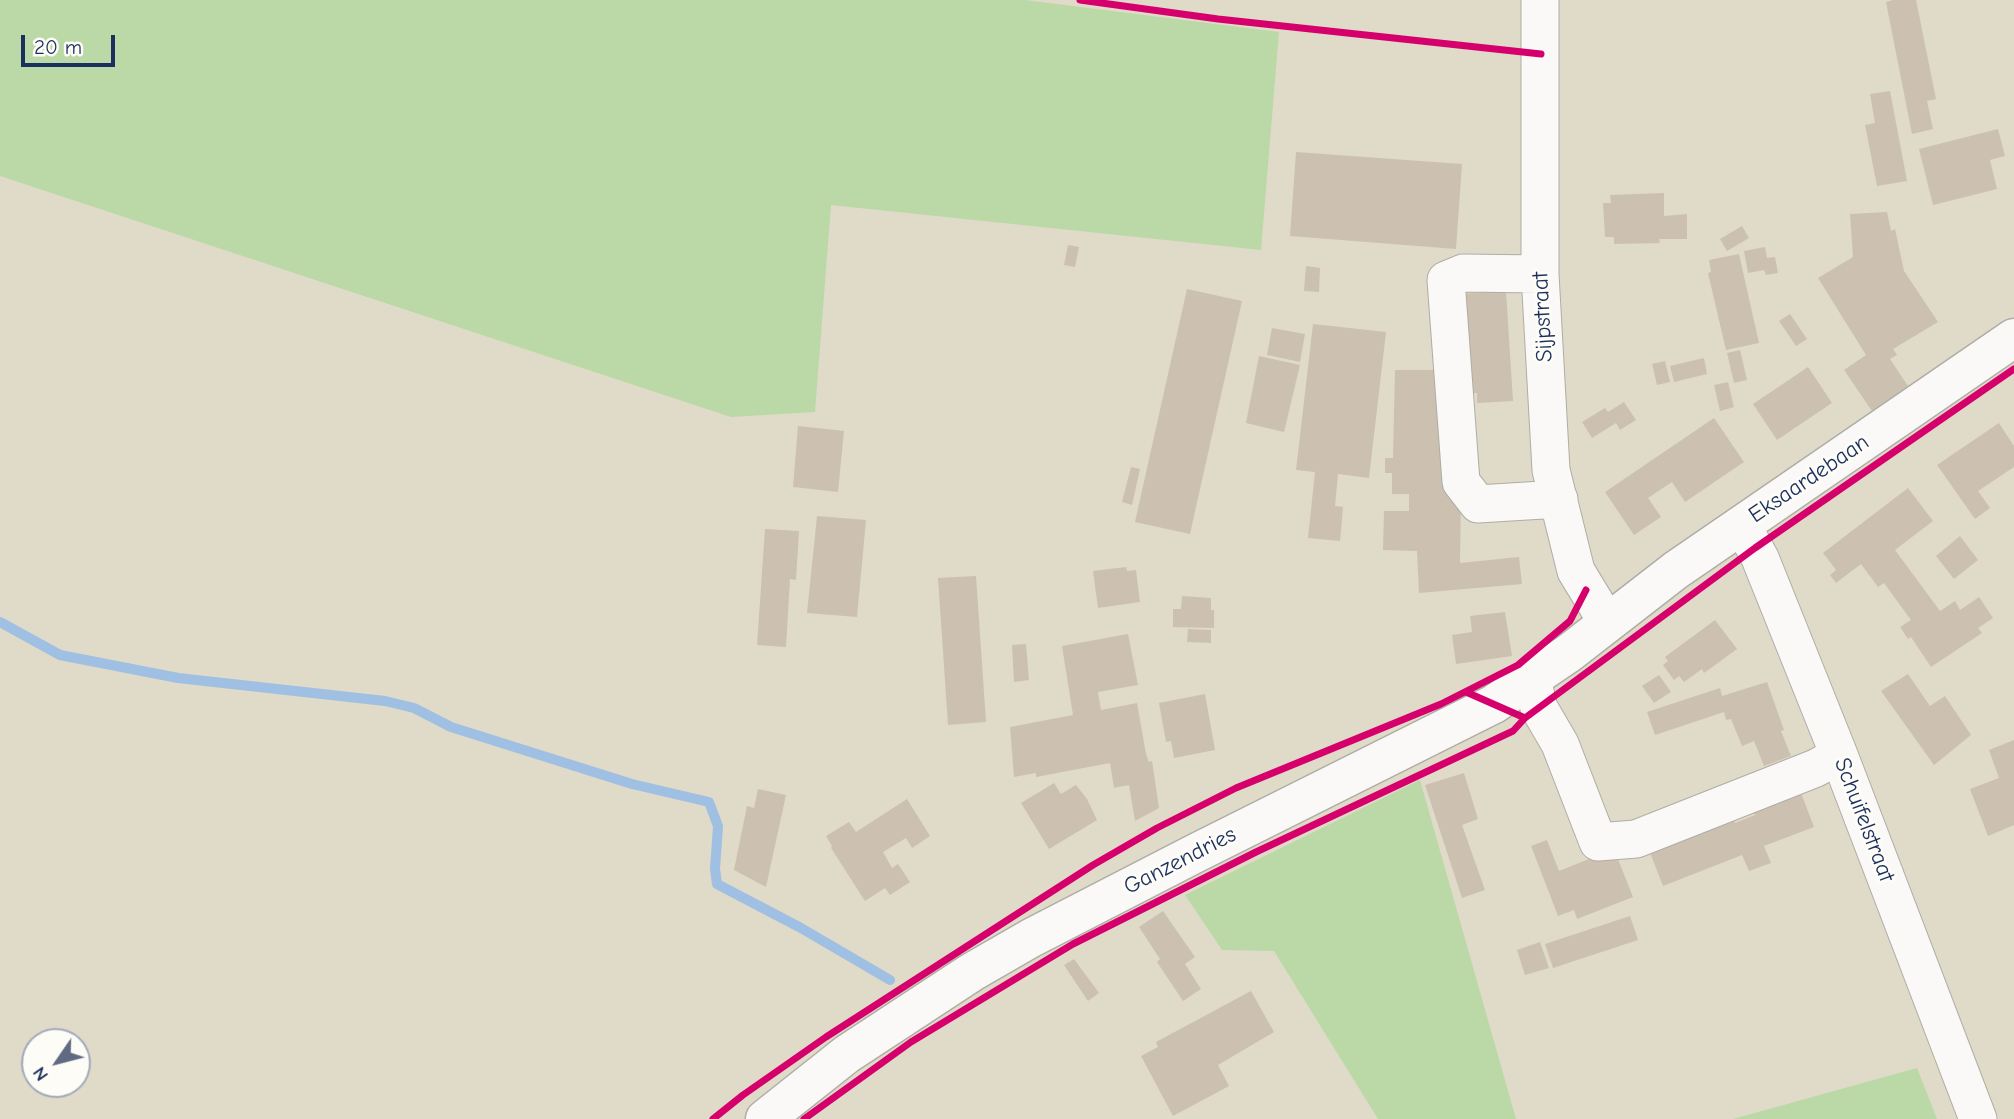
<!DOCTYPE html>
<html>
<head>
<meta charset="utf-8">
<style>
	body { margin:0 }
	#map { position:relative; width:2014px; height:1119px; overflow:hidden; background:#e0dac8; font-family:"Comic Neue",sans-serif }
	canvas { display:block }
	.north { position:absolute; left:21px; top:1028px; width:70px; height:70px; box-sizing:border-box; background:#fdfcf7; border:2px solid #a3aaba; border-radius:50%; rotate:235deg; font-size:19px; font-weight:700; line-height:28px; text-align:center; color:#1b2f5e }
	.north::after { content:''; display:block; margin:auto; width:24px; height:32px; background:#606b83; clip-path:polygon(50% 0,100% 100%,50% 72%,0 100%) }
	.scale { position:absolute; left:21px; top:35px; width:94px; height:32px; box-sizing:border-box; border:4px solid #1b2f5e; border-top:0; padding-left:9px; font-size:21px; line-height:24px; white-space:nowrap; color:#1b2f5e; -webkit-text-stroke:5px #fdfcf7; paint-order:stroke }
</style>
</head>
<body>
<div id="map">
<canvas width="2014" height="1119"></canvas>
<div class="north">N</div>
<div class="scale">20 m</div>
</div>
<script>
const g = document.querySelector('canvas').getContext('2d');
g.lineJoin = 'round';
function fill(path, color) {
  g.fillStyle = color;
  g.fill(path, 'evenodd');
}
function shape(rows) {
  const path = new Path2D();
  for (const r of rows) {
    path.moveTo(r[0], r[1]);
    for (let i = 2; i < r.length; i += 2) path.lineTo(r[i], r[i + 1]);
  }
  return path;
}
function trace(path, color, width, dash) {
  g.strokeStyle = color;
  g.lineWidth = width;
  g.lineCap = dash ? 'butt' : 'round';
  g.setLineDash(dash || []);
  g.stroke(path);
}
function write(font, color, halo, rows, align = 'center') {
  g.font = font + ' "Comic Neue",sans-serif';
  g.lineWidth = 6;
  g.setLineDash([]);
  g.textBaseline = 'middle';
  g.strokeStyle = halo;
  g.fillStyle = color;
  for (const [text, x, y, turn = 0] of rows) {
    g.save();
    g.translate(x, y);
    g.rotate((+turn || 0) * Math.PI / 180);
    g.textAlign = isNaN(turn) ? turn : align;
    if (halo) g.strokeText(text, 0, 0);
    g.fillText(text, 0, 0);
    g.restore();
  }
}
fill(shape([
	[0,0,1025,0,1279,32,1261,250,831,205,815,412,731,417,0,176],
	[1420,780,1516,1119,1378,1119,1274,951,1222,950,1185,895],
	[1917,1068,1937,1119,1733,1119]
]), '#bad9a7');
trace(shape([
	[0,622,60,655,178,678,385,701,414,708,451,727,632,784,709,802,718,826,715,869,717,884,801,928,890,980]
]), '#9fbfe3', 10);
fill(shape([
	[1893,0,1916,0,1936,99,1927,101,1933,129,1912,134,1886,2],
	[1890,91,1907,181,1877,186,1865,125,1875,123,1870,94],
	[1998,129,2005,156,1990,160,1997,189,1933,205,1919,149],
	[1296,152,1462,164,1456,249,1290,236],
	[1664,193,1664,216,1687,214,1687,239,1659,239,1660,243,1614,244,1614,237,1605,237,1603,203,1611,203,1610,195],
	[1887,212,1891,231,1895,229,1904,271,1938,322,1893,349,1897,355,1890,359,1908,386,1872,411,1844,370,1866,355,1818,278,1853,257,1850,214],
	[1742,226,1749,238,1727,251,1720,239],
	[1068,245,1079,247,1075,267,1064,265],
	[1765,247,1767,258,1775,257,1778,273,1766,275,1764,270,1748,273,1744,251],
	[1739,254,1759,343,1726,350,1708,273,1711,272,1709,260],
	[1306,266,1320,268,1319,292,1304,291],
	[1187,289,1242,301,1190,534,1135,522],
	[1506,291,1513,401,1477,403,1477,393,1474,393,1465,378,1460,294],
	[1790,314,1807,339,1796,346,1779,321],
	[1313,324,1386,332,1369,478,1338,474,1335,506,1343,507,1340,541,1308,538,1315,472,1296,470],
	[1272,328,1305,334,1300,362,1267,355],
	[1740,350,1747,380,1734,383,1727,353],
	[1259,356,1300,365,1284,432,1246,423],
	[1704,358,1707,374,1674,382,1670,366],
	[1665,361,1670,382,1657,385,1652,364],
	[1808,367,1832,403,1777,440,1753,404],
	[1395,370,1449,370,1461,498,1460,563,1519,557,1522,584,1419,593,1417,551,1383,550,1384,511,1409,511,1409,494,1392,494,1392,473,1385,473,1385,458,1393,458],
	[1728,382,1734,407,1720,411,1714,385],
	[1624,402,1636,420,1620,430,1616,423,1592,438,1582,422,1605,408,1608,412],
	[1714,418,1744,462,1685,502,1672,482,1648,498,1661,517,1634,535,1605,492],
	[1999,423,2014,446,2014,467,1978,491,1990,508,1975,519,1937,465],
	[798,426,844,431,838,492,793,487],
	[1131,467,1140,469,1132,505,1122,502],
	[1908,488,1933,521,1895,550,1940,611,1955,601,1960,610,1979,597,1993,618,1978,628,1982,633,1931,667,1911,637,1908,639,1900,627,1911,620,1884,583,1878,587,1861,564,1836,583,1830,575,1836,570,1823,553],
	[817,516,866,520,857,617,807,613],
	[765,529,799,531,796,580,790,579,786,647,757,645],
	[1960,536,1978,560,1954,579,1936,556],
	[1126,567,1127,571,1136,570,1140,602,1098,608,1093,571],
	[976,576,986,722,948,725,938,578],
	[1182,596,1211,598,1211,610,1214,610,1214,628,1173,627,1173,609,1181,609],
	[1505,612,1512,656,1456,664,1452,635,1472,632,1470,616],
	[1715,620,1737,649,1704,673,1702,669,1684,682,1679,676,1674,680,1663,665,1668,661,1665,657],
	[1188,629,1211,630,1211,643,1187,642],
	[1128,634,1138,685,1098,692,1101,710,1137,703,1146,754,1149,762,1152,761,1159,808,1135,821,1129,785,1114,788,1110,763,1036,777,1036,773,1014,777,1010,727,1073,715,1062,646],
	[1026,644,1029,680,1014,682,1012,645],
	[1908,674,1930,706,1945,696,1971,735,1934,765,1881,691],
	[1659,675,1671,692,1654,703,1642,686],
	[1767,682,1784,730,1781,731,1791,756,1764,766,1754,741,1742,746,1731,719,1726,720,1724,712,1655,735,1647,712,1720,688,1722,696],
	[1205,694,1215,750,1174,758,1171,741,1166,742,1159,703],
	[2014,740,2014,825,1988,836,1970,789,1999,778,1989,750],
	[1464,773,1478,819,1462,825,1485,890,1462,898,1425,785],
	[1054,783,1061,794,1076,785,1087,799,1097,820,1049,849,1021,803],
	[758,789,786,795,766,887,734,870,747,806,754,808],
	[1801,793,1814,827,1764,846,1771,863,1749,871,1742,855,1663,886,1649,850,1676,839,1677,843,1683,841,1681,838,1733,818,1735,823,1755,815,1753,811],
	[907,799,930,836,912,848,906,838,883,852,892,868,898,864,910,882,890,895,885,888,865,901,831,848,832,846,826,836,849,822,856,832],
	[1547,840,1559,871,1614,849,1633,897,1577,919,1574,910,1558,916,1531,846],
	[1163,911,1195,957,1185,964,1201,989,1183,1001,1157,962,1160,959,1139,927],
	[1630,916,1638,940,1553,968,1545,944],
	[1540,942,1549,968,1525,975,1517,950],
	[1074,959,1099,993,1088,1001,1064,965],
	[1251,991,1274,1032,1218,1065,1229,1086,1173,1116,1141,1056,1158,1047,1156,1042]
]), '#ccc1b0');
const minor = shape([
	[1540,0,1540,274,1551,470,1576,571,1607,622],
	[1540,274,1463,273,1446,280,1461,482,1478,504,1559,499],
	[1742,525,1760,558,1839,755,1978,1119],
	[1532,679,1539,708,1560,744,1598,842,1636,839,1816,768,1839,755]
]);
const major = shape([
	[765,1119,847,1054,972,972,1031,938,1196,853,1494,704,1569,653,1676,570,2014,338]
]);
trace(minor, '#aeada6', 39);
trace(major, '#aeada6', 41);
trace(minor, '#faf9f7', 37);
trace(major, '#faf9f7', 38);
trace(shape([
	[1080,0,1218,19,1541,54],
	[1466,692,1525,718,1755,548,2014,369],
	[713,1119,743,1095,826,1037,1093,865,1157,828,1236,788,1441,704,1518,665,1570,621,1586,590],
	[804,1119,911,1042,1073,944,1256,852,1513,731,1525,718]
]), '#d6006c', 7);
write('23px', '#1b2f5e', '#fdfcf7', [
	["Sijpstraat",1543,317,-93],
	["Eksaardebaan",1809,479,-34],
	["Schuifelstraat",1864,820,69],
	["Ganzendries",1180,861,-27]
]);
</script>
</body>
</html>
